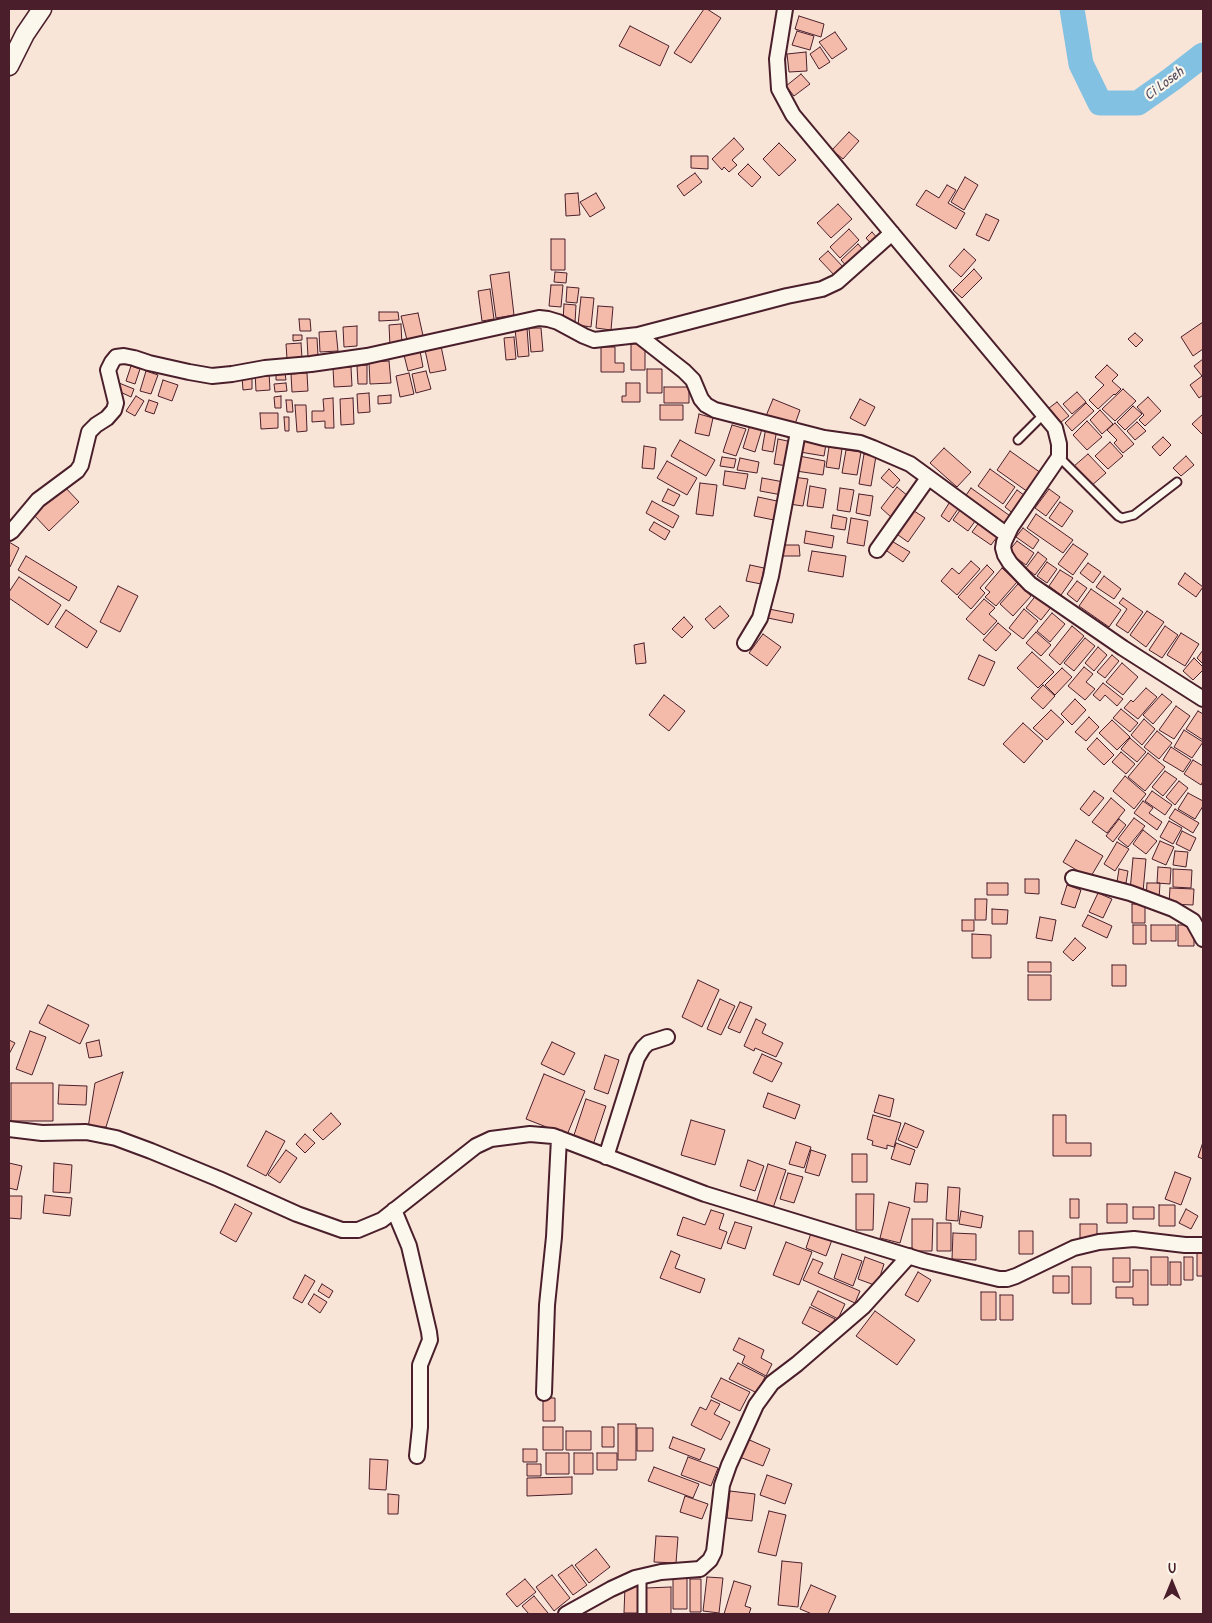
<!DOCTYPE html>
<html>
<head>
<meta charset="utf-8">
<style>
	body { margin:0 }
	#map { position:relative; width:1212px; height:1623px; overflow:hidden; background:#f9e5d8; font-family:"Patrick Hand",sans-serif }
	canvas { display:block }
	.frame { position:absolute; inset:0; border:10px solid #4a1f2b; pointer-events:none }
	.north { position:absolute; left:1147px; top:1558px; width:50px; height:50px; -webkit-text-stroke:4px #fbf7ec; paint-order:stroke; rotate:0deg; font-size:14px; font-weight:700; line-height:20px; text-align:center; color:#4a1f2b }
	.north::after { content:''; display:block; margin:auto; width:18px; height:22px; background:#4a1f2b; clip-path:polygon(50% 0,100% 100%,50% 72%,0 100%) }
</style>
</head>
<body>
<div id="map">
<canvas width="1212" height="1623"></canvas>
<div class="frame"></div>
<div class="north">U</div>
</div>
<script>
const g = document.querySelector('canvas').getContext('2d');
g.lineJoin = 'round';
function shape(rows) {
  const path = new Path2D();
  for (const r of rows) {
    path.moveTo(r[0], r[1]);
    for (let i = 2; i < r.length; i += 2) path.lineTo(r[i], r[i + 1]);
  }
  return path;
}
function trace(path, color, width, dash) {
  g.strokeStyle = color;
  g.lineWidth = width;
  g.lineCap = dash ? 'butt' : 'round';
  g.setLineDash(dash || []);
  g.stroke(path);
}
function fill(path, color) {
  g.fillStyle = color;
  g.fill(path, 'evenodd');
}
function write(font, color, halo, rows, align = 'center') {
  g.font = font + ' "Patrick Hand",sans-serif';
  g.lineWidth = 4.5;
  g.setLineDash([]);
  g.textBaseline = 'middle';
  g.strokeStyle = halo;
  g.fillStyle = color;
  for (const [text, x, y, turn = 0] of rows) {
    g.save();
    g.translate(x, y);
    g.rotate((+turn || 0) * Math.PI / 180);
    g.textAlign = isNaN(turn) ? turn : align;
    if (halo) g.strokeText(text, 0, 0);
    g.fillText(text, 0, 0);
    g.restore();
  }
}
trace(shape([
	[1072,9,1081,64,1100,103,1138,103,1172,79,1203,55]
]), '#82c1e2', 25);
const building = shape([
	[704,9,707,9,721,18,691,63,674,53,704,9],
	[799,16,824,24,821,37,795,29,799,16],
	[630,26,669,46,660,66,619,46,630,26],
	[797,31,814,36,810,50,792,45,797,31],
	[835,32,847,49,832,59,819,42,835,32],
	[820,47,830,62,819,69,810,54,820,47],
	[806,52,807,71,789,72,787,54,806,52],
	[801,74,810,84,794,96,786,86,801,74],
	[849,132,859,141,843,159,832,150,849,132],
	[734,138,744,149,732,160,737,165,729,172,724,167,722,170,712,159,734,138],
	[779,143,796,160,779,176,763,159,779,143],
	[691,156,708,156,708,169,691,168,691,156],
	[748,164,761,177,752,187,738,174,748,164],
	[695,173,702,182,684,196,677,186,695,173],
	[965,177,978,185,964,210,951,202,965,177],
	[947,185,956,190,948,203,965,213,956,229,916,205,926,190,939,198,947,185],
	[578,193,580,215,566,216,565,194,578,193],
	[596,193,605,208,590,217,580,202,596,193],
	[838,204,852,219,831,238,817,223,838,204],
	[986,214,999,220,989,241,976,235,986,214],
	[849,229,859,240,840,258,830,247,849,229],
	[872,232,879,240,873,246,866,238,872,232],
	[551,239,565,239,565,270,551,270,551,239],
	[858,244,866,253,849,269,841,260,858,244],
	[964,249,976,260,961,277,949,266,964,249],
	[828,251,845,269,836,277,819,259,828,251],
	[974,269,982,278,962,298,953,290,974,269],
	[509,272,514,315,496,318,490,275,509,272],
	[555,272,567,273,566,283,554,282,555,272],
	[551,285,563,285,561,307,549,306,551,285],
	[567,287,579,288,577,303,566,302,567,287],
	[490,289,494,319,482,321,478,291,490,289],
	[581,297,594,298,591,327,578,325,581,297],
	[564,304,576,305,575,323,563,322,564,304],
	[598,306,613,307,611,330,596,328,598,306],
	[379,312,398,312,399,320,379,321,379,312],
	[418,313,424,340,408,344,401,316,418,313],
	[299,319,310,319,311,331,300,331,299,319],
	[1203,322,1203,349,1193,356,1181,337,1203,322],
	[401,324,402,346,390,346,389,325,401,324],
	[357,326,357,346,344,347,343,327,357,326],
	[527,328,529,356,518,357,515,329,527,328],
	[529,328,541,328,543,351,531,352,529,328],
	[336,331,338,351,320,352,319,332,336,331],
	[1135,333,1143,340,1136,347,1128,339,1135,333],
	[293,335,302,335,302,340,293,341,293,335],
	[514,337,516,359,506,360,504,338,514,337],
	[307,338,317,338,318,356,308,357,307,338],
	[301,343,302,358,287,359,286,344,301,343],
	[631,344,645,344,645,370,631,370,631,344],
	[441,346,446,370,430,373,425,350,441,346],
	[601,347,615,347,615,363,624,363,624,372,601,372,601,347],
	[420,351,423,367,408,371,404,355,420,351],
	[1203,359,1203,395,1199,398,1190,385,1202,376,1194,366,1203,359],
	[389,361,391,383,370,384,369,362,389,361],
	[367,365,367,384,358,384,357,366,367,365],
	[1107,365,1118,375,1112,381,1121,389,1115,395,1114,394,1098,409,1089,400,1104,385,1095,377,1107,365],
	[131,366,140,369,135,384,126,381,131,366],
	[351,367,352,386,334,387,333,368,351,367],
	[647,369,662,369,662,393,647,393,647,369],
	[146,371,158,375,151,394,140,391,146,371],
	[426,371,431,389,416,393,412,374,426,371],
	[255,372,269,372,270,390,256,391,255,372],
	[285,373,286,380,276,380,276,374,285,373],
	[307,373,308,391,292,392,291,374,307,373],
	[409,373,414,394,400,397,396,376,409,373],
	[242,376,252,376,252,389,243,390,242,376],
	[163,380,178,385,172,401,158,396,163,380],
	[119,383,134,389,131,397,116,390,119,383],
	[286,383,287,391,275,392,274,384,286,383],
	[626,383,640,383,640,402,622,402,622,396,626,396,626,383],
	[664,387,689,387,689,403,664,403,664,387],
	[1123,389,1136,401,1115,421,1102,409,1123,389],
	[1077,392,1086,402,1072,414,1063,404,1077,392],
	[369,393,370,412,358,413,357,394,369,393],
	[391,395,391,403,378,404,378,396,391,395],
	[136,396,144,401,135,416,126,411,136,396],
	[281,396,281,408,275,408,274,397,281,396],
	[1148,397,1161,411,1145,426,1139,420,1144,415,1137,407,1148,397],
	[333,398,334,428,325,428,325,421,312,422,312,411,324,411,323,399,333,398],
	[353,398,354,424,341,425,340,399,353,398],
	[773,399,800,410,794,427,766,416,773,399],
	[860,399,875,407,865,426,850,418,860,399],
	[149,400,158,403,154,414,145,411,149,400],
	[286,400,292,400,293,412,287,412,286,400],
	[1057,402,1069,416,1061,422,1049,408,1057,402],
	[1086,403,1094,411,1072,431,1065,423,1086,403],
	[295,405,306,405,307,431,297,432,295,405],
	[660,405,683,405,683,420,660,420,660,405],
	[1133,406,1142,414,1125,430,1117,422,1133,406],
	[1100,410,1113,424,1102,434,1090,420,1100,410],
	[260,413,278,413,278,428,261,429,260,413],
	[699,414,713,418,709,436,695,433,699,414],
	[1203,414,1203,435,1192,424,1203,414],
	[284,417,289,417,289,431,285,431,284,417],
	[1087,421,1102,437,1087,450,1073,435,1087,421],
	[1137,422,1146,431,1135,440,1127,431,1137,422],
	[1115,423,1134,444,1123,453,1114,443,1117,440,1107,430,1115,423],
	[732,425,746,429,736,456,723,452,732,425],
	[750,425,762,429,755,452,743,448,750,425],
	[766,427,777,429,773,452,762,450,766,427],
	[1163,437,1171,445,1160,456,1152,447,1163,437],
	[778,439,792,442,788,466,774,464,778,439],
	[680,440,715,460,706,476,671,456,680,440],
	[803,440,826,444,824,456,800,452,803,440],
	[1110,442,1123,456,1108,469,1095,456,1110,442],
	[644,446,656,448,654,469,642,468,644,446],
	[829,447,842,449,839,469,826,467,829,447],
	[944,448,971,472,957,487,930,463,944,448],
	[846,450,861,452,857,475,842,473,846,450],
	[1010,451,1041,473,1028,492,997,470,1010,451],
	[864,454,876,456,871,486,859,484,864,454],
	[1088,454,1106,473,1091,486,1073,467,1088,454],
	[799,456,825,461,823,475,796,471,799,456],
	[1186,456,1194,465,1181,476,1173,468,1186,456],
	[722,457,736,459,734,468,720,466,722,457],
	[740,458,759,462,757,473,737,470,740,458],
	[667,461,697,478,687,495,657,478,667,461],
	[889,469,900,480,893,488,881,478,889,469],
	[990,469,1015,487,1003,504,978,486,990,469],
	[725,471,748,474,745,489,723,485,725,471],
	[793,477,808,479,803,506,789,504,793,477],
	[762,478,784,482,782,495,760,491,762,478],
	[700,483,717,485,713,516,696,514,700,483],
	[63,485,79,502,49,531,33,514,63,485],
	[810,486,826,489,823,508,807,506,810,486],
	[897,487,908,496,891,517,881,508,897,487],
	[840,488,854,490,850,512,837,510,840,488],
	[971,488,1013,518,1004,530,962,501,971,488],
	[668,489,680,495,674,506,662,501,668,489],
	[1049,489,1060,497,1046,516,1035,508,1049,489],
	[1017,490,1028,498,1015,515,1005,507,1017,490],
	[859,494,873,496,870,516,856,513,859,494],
	[758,497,777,501,774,520,754,516,758,497],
	[951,500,960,506,949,522,941,516,951,500],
	[652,501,679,516,673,528,646,513,652,501],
	[1060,502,1073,511,1062,527,1049,518,1060,502],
	[963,506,978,517,968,531,953,520,963,506],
	[911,509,925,518,908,542,894,532,911,509],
	[1036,514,1073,540,1063,553,1027,528,1036,514],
	[833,515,847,518,845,530,831,528,833,515],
	[851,518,868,521,864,546,847,543,851,518],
	[981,520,1000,533,991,545,972,532,981,520],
	[654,522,670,531,665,540,649,530,654,522],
	[1023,528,1039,540,1033,549,1016,537,1023,528],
	[806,531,834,536,832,548,804,543,806,531],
	[890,540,910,552,903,562,884,549,890,540],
	[1017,541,1034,553,1026,565,1008,552,1017,541],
	[9,542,19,548,10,567,9,567,9,542],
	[1073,544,1088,554,1073,575,1058,564,1073,544],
	[782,545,799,545,800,556,783,556,782,545],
	[812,551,846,556,843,577,808,571,812,551],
	[1038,552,1047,559,1035,575,1026,568,1038,552],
	[26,556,77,587,69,601,18,570,26,556],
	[971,561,980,569,957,595,941,581,952,568,959,574,971,561],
	[1047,562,1057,569,1047,583,1037,576,1047,562],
	[1088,563,1101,572,1093,583,1080,573,1088,563],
	[750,565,764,568,761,584,746,581,750,565],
	[987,565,994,572,980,588,985,593,971,609,958,597,987,565],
	[1002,568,1017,582,996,606,985,597,990,592,985,588,1002,568],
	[1060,570,1073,578,1061,595,1049,586,1060,570],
	[1185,573,1203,587,1196,597,1178,584,1185,573],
	[1104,576,1121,589,1114,599,1096,587,1104,576],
	[19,577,61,605,48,625,9,598,9,592,19,577],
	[1077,581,1087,588,1077,602,1067,594,1077,581],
	[1018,584,1031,596,1013,616,1000,604,1018,584],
	[118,586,138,596,120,632,100,622,118,586],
	[1091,589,1121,610,1109,627,1079,606,1091,589],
	[1037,594,1052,606,1041,620,1026,608,1037,594],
	[1123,598,1143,612,1128,633,1116,625,1127,609,1119,603,1123,598],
	[984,599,995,608,989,614,997,621,984,635,966,619,984,599],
	[720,606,729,616,714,629,705,619,720,606],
	[769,609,794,614,792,623,768,618,769,609],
	[1024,609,1038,621,1023,639,1009,628,1024,609],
	[66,610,97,631,87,648,55,627,66,610],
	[1147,611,1164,622,1146,647,1130,635,1147,611],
	[1052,613,1065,624,1050,642,1037,631,1052,613],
	[684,617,693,627,682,638,672,629,684,617],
	[998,623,1011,634,996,651,983,640,998,623],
	[1072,626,1084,636,1060,665,1049,655,1072,626],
	[1165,626,1178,635,1162,658,1149,650,1165,626],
	[1036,632,1051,645,1041,656,1026,643,1036,632],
	[1181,633,1199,644,1185,666,1167,655,1181,633],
	[763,634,781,647,767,666,749,653,763,634],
	[1085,638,1095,646,1074,671,1064,663,1085,638],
	[644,643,646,663,636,664,634,645,644,643],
	[1098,647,1107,655,1094,671,1085,663,1098,647],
	[1203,650,1203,664,1197,658,1203,650],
	[1032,652,1054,672,1038,688,1017,668,1032,652],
	[979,655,995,662,984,686,968,679,979,655],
	[1112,655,1119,661,1105,678,1097,672,1112,655],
	[1194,658,1203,667,1203,670,1193,680,1183,671,1194,658],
	[1122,663,1138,677,1123,695,1106,682,1122,663],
	[1084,667,1093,674,1086,682,1095,689,1085,700,1068,686,1084,667],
	[1062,668,1072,677,1055,695,1045,685,1062,668],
	[1103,683,1123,699,1117,706,1105,695,1100,701,1093,695,1103,683],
	[1043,685,1055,696,1043,709,1031,698,1043,685],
	[1146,688,1157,697,1138,719,1124,708,1131,700,1133,702,1146,688],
	[1162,694,1172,702,1153,724,1143,715,1162,694],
	[664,695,685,711,669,731,649,715,664,695],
	[1075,699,1086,710,1072,725,1061,714,1075,699],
	[1176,706,1190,716,1174,739,1159,730,1176,706],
	[1121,709,1138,723,1130,732,1113,718,1121,709],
	[1051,710,1064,722,1047,740,1033,728,1051,710],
	[1198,711,1203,714,1203,740,1186,729,1198,711],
	[1089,717,1099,727,1086,741,1075,732,1089,717],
	[1144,719,1155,729,1142,745,1131,735,1144,719],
	[1112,720,1130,737,1117,750,1099,733,1112,720],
	[1023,723,1043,741,1024,763,1003,744,1023,723],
	[1184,730,1203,742,1192,758,1174,747,1184,730],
	[1157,731,1172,743,1159,759,1144,747,1157,731],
	[1097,738,1114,755,1104,765,1087,749,1097,738],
	[1130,738,1146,752,1137,762,1121,749,1130,738],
	[1171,747,1191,760,1183,772,1163,760,1171,747],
	[1121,752,1135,764,1126,774,1112,762,1121,752],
	[1148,753,1165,767,1145,791,1128,777,1148,753],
	[1193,760,1203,766,1203,781,1201,785,1184,774,1193,760],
	[1165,771,1177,779,1163,796,1152,787,1165,771],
	[1125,776,1146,794,1134,809,1113,791,1125,776],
	[1179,781,1188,788,1175,805,1166,797,1179,781],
	[1094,791,1104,798,1089,816,1080,809,1094,791],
	[1152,791,1172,805,1165,815,1145,801,1152,791],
	[1188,793,1203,801,1203,806,1195,819,1178,809,1188,793],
	[1111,798,1125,810,1107,833,1092,822,1111,798],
	[1143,801,1153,808,1149,813,1162,822,1157,830,1134,813,1143,801],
	[1175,809,1199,823,1193,833,1169,818,1175,809],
	[1134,818,1145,826,1128,847,1118,839,1134,818],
	[1119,819,1126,825,1113,842,1106,836,1119,819],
	[1169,821,1182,828,1173,844,1160,837,1169,821],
	[1143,830,1157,841,1146,854,1133,844,1143,830],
	[1182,831,1196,838,1190,851,1176,844,1182,831],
	[1076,840,1103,856,1090,878,1063,862,1076,840],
	[1160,841,1174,847,1166,865,1152,859,1160,841],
	[1117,842,1129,849,1115,871,1104,864,1117,842],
	[1175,851,1188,852,1186,867,1173,865,1175,851],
	[1133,858,1146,859,1143,892,1130,891,1133,858],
	[1158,867,1171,868,1170,884,1157,883,1158,867],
	[1119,869,1128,871,1126,883,1117,882,1119,869],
	[1173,869,1192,870,1191,888,1173,887,1173,869],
	[1025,879,1039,879,1039,894,1025,893,1025,879],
	[987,883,1008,883,1008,895,987,895,987,883],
	[1147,883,1160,883,1159,900,1146,899,1147,883],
	[1067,885,1081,890,1075,908,1061,904,1067,885],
	[1170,888,1194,889,1193,905,1169,904,1170,888],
	[1098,893,1112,899,1103,918,1089,912,1098,893],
	[975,899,987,899,986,920,975,920,975,899],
	[1132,904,1145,904,1145,923,1132,923,1132,904],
	[992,909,1008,910,1007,924,992,924,992,909],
	[1088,915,1112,926,1107,938,1082,926,1088,915],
	[1040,917,1056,920,1052,941,1036,938,1040,917],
	[962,920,974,920,974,931,962,931,962,920],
	[1133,925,1146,925,1146,944,1133,944,1133,925],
	[1151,925,1176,925,1176,941,1151,941,1151,925],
	[1178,925,1194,925,1194,946,1178,946,1178,925],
	[972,934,991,935,991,958,972,958,972,934],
	[1075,938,1086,948,1073,961,1063,952,1075,938],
	[1028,962,1051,962,1051,972,1028,972,1028,962],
	[1112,965,1126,965,1126,986,1112,986,1112,965],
	[1028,975,1051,975,1051,1000,1028,1000,1028,975],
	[698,980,719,990,702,1027,682,1017,698,980],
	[720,999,735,1006,721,1035,707,1029,720,999],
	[740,1002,752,1007,740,1033,728,1028,740,1002],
	[48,1005,89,1025,80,1044,39,1023,48,1005],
	[756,1019,766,1024,762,1033,783,1043,776,1057,755,1048,754,1051,744,1046,756,1019],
	[30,1031,46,1037,32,1075,16,1069,30,1031],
	[9,1040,15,1043,9,1054,9,1040],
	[99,1040,102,1056,89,1058,86,1043,99,1040],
	[552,1042,575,1053,564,1075,541,1064,552,1042],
	[762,1054,782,1063,772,1082,753,1073,762,1054],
	[605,1055,619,1060,608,1094,594,1089,605,1055],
	[123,1072,106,1127,88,1128,95,1083,123,1072],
	[544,1074,585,1091,567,1135,526,1119,544,1074],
	[11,1083,53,1083,53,1121,11,1121,11,1083],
	[59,1085,87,1086,86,1105,58,1104,59,1085],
	[768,1093,800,1105,795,1119,763,1107,768,1093],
	[879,1095,894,1099,890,1117,874,1112,879,1095],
	[586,1099,606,1106,593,1145,573,1138,586,1099],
	[331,1113,341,1124,323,1140,313,1130,331,1113],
	[873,1115,901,1123,894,1147,887,1145,887,1149,872,1145,873,1141,867,1139,873,1115],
	[1053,1115,1066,1115,1066,1143,1091,1143,1091,1156,1053,1156,1053,1115],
	[691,1120,725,1130,715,1165,681,1155,691,1120],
	[905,1123,924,1131,917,1148,898,1140,905,1123],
	[266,1131,285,1141,266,1176,247,1166,266,1131],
	[305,1134,315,1143,305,1153,296,1144,305,1134],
	[796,1142,811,1147,804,1168,789,1164,796,1142],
	[1203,1142,1203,1159,1198,1157,1203,1142],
	[896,1143,915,1150,910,1165,891,1159,896,1143],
	[286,1150,297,1158,280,1183,268,1175,286,1150],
	[811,1150,826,1155,819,1176,805,1172,811,1150],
	[852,1154,867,1154,867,1182,852,1182,852,1154],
	[748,1160,764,1166,755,1191,740,1186,748,1160],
	[9,1163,22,1166,17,1190,9,1188,9,1163],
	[54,1163,72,1165,70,1193,53,1192,54,1163],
	[768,1164,786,1170,773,1208,756,1203,768,1164],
	[1175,1172,1191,1178,1181,1205,1165,1199,1175,1172],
	[788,1173,803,1177,794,1203,780,1199,788,1173],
	[916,1183,928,1184,927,1202,914,1202,916,1183],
	[948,1187,960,1188,958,1221,946,1220,948,1187],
	[856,1194,874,1194,873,1230,856,1230,856,1194],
	[45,1195,72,1198,70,1216,43,1213,45,1195],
	[9,1196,22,1196,21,1219,9,1218,9,1196],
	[1070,1199,1079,1199,1079,1218,1070,1218,1070,1199],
	[889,1202,910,1208,900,1243,880,1238,889,1202],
	[235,1204,252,1213,236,1242,220,1233,235,1204],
	[1107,1204,1127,1204,1127,1223,1107,1223,1107,1204],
	[1159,1205,1175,1205,1175,1226,1159,1226,1159,1205],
	[1133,1207,1154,1207,1154,1219,1133,1219,1133,1207],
	[1186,1209,1198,1216,1191,1229,1179,1223,1186,1209],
	[711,1210,724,1214,719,1229,727,1232,721,1249,677,1235,683,1217,705,1225,711,1210],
	[961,1211,983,1216,981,1228,959,1224,961,1211],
	[912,1219,933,1219,932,1251,912,1251,912,1219],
	[735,1222,752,1227,745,1249,727,1243,735,1222],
	[937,1223,951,1223,951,1251,937,1251,937,1223],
	[1080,1224,1097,1224,1097,1238,1080,1238,1080,1224],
	[1019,1231,1033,1231,1033,1254,1019,1254,1019,1231],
	[811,1233,832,1240,826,1256,806,1248,811,1233],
	[953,1233,976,1234,976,1260,952,1259,953,1233],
	[786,1242,812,1252,799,1285,773,1275,786,1242],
	[671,1251,680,1255,675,1268,705,1279,700,1293,660,1278,671,1251],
	[1197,1253,1203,1253,1203,1276,1197,1276,1197,1253],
	[842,1254,862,1261,853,1286,834,1278,842,1254],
	[865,1257,884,1264,877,1286,858,1279,865,1257],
	[1151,1257,1168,1257,1168,1285,1151,1285,1151,1257],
	[1184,1257,1193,1257,1193,1280,1184,1280,1184,1257],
	[1113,1258,1130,1258,1130,1282,1113,1282,1113,1258],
	[813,1259,823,1263,818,1273,860,1291,855,1303,803,1280,813,1259],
	[1170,1262,1181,1262,1181,1285,1170,1285,1170,1262],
	[1072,1267,1091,1267,1091,1304,1072,1304,1072,1267],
	[1133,1270,1148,1270,1148,1305,1133,1305,1133,1298,1116,1298,1116,1287,1133,1287,1133,1270],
	[918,1272,931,1280,918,1302,905,1295,918,1272],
	[305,1275,315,1281,302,1303,293,1298,305,1275],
	[1053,1276,1069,1276,1069,1293,1053,1293,1053,1276],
	[322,1284,333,1291,329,1298,318,1291,322,1284],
	[818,1291,845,1304,838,1319,811,1305,818,1291],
	[981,1292,996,1292,996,1320,981,1320,981,1292],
	[314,1294,327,1302,320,1313,308,1304,314,1294],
	[1000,1295,1013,1295,1013,1320,1000,1320,1000,1295],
	[810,1307,835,1319,827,1336,802,1323,810,1307],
	[875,1311,915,1340,897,1365,856,1336,875,1311],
	[739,1338,764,1350,761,1358,772,1364,766,1376,742,1363,745,1356,733,1350,739,1338],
	[738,1363,765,1377,757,1393,729,1379,738,1363],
	[721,1378,750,1392,740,1411,711,1397,721,1378],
	[543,1398,555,1398,555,1421,543,1421,543,1398],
	[711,1400,720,1404,714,1414,730,1422,721,1440,691,1425,700,1407,706,1410,711,1400],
	[618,1424,636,1424,636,1460,618,1460,618,1424],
	[543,1427,563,1427,563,1450,543,1450,543,1427],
	[602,1427,614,1427,614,1447,602,1447,602,1427],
	[637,1428,653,1428,653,1451,637,1451,637,1428],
	[566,1431,591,1431,591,1450,566,1450,566,1431],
	[673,1437,705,1449,700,1460,669,1448,673,1437],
	[745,1438,770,1449,763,1466,737,1456,745,1438],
	[523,1449,537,1449,537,1462,523,1462,523,1449],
	[546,1453,569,1453,569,1474,546,1474,546,1453],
	[574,1453,593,1453,593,1474,574,1474,574,1453],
	[597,1453,617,1453,617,1470,597,1470,597,1453],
	[688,1457,718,1468,711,1486,681,1475,688,1457],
	[370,1459,388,1460,386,1490,369,1489,370,1459],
	[527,1464,541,1464,541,1476,527,1476,527,1464],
	[654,1467,699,1484,693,1498,648,1481,654,1467],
	[767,1475,792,1484,785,1504,760,1495,767,1475],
	[572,1477,572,1494,527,1496,527,1478,572,1477],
	[730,1491,755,1494,752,1521,727,1518,730,1491],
	[388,1494,399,1495,398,1514,388,1514,388,1494],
	[685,1496,708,1504,702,1519,680,1512,685,1496],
	[769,1511,786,1515,776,1556,758,1552,769,1511],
	[656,1536,678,1537,676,1563,654,1562,656,1536],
	[596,1549,610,1567,589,1583,575,1565,596,1549],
	[782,1561,802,1563,798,1607,778,1605,782,1561],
	[572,1565,587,1585,573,1595,558,1575,572,1565],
	[552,1575,570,1598,554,1611,536,1587,552,1575],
	[673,1576,687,1576,687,1609,673,1609,673,1576],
	[707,1577,723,1578,719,1613,703,1611,707,1577],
	[525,1579,536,1592,517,1607,506,1594,525,1579],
	[690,1579,701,1579,701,1612,690,1612,690,1579],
	[734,1581,751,1586,745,1606,751,1608,749,1614,724,1614,734,1581],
	[811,1585,836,1596,828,1614,812,1614,800,1609,811,1585],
	[625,1586,641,1587,641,1613,624,1613,625,1586],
	[671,1587,671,1614,646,1614,646,1588,671,1587],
	[534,1596,548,1613,547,1614,529,1614,522,1606,534,1596]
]);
fill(building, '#f4bbab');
trace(building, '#4a1f2b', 1);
const service = shape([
	[1018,440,1044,414],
	[1059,457,1118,516,1122,518,1134,515,1177,482],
	[642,1614,642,1577]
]);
const minor = shape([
	[785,9,777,59,779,89,793,115,1055,428,1059,444,1059,457,1011,527,1004,542,1003,548,1005,555,1010,563,1030,584,1123,648,1203,699],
	[638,335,787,296,822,289,837,282,892,233],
	[9,533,12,531,38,500,77,471,81,465,89,432,96,425,107,418,114,410,116,403,108,370,112,362,116,357,124,356,134,358,149,363,189,372,212,376,232,374,265,368,311,364,367,356,539,318,548,319,558,322,584,336,594,340,638,335,684,371,693,380,701,399,706,405,715,410,824,438,860,443,873,448,910,464,1007,535],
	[877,550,928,478],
	[745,643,760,618,771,576,798,432],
	[1073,878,1130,893,1173,909,1193,921,1203,939],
	[9,1129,42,1133,86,1132,116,1138,151,1151,219,1179,297,1214,342,1230,358,1230,382,1220,476,1146,491,1139,530,1134,553,1136,705,1194,924,1261,999,1279,1007,1279,1016,1276,1074,1248,1099,1242,1134,1239,1185,1245,1203,1245],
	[606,1157,637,1058,643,1048,648,1043,667,1037],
	[394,1210,409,1246,429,1332,430,1340,420,1365,420,1427,417,1456],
	[544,1393,547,1305,554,1237,559,1138],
	[566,1614,611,1589,635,1578,661,1572,700,1569,710,1560,714,1552,722,1485,729,1465,756,1405,772,1383,797,1364,863,1307,909,1256]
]);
const tertiary = shape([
	[9,66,25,34,42,9]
]);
trace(service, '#4a1f2b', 11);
trace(minor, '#4a1f2b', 18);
trace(tertiary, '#4a1f2b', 21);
trace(service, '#fbf7ec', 7);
trace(minor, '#fbf7ec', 14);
trace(tertiary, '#fbf7ec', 18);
write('italic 15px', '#5b5062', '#fbf7ec', [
	["Ci Loseh",1164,84,-37]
]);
</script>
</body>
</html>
